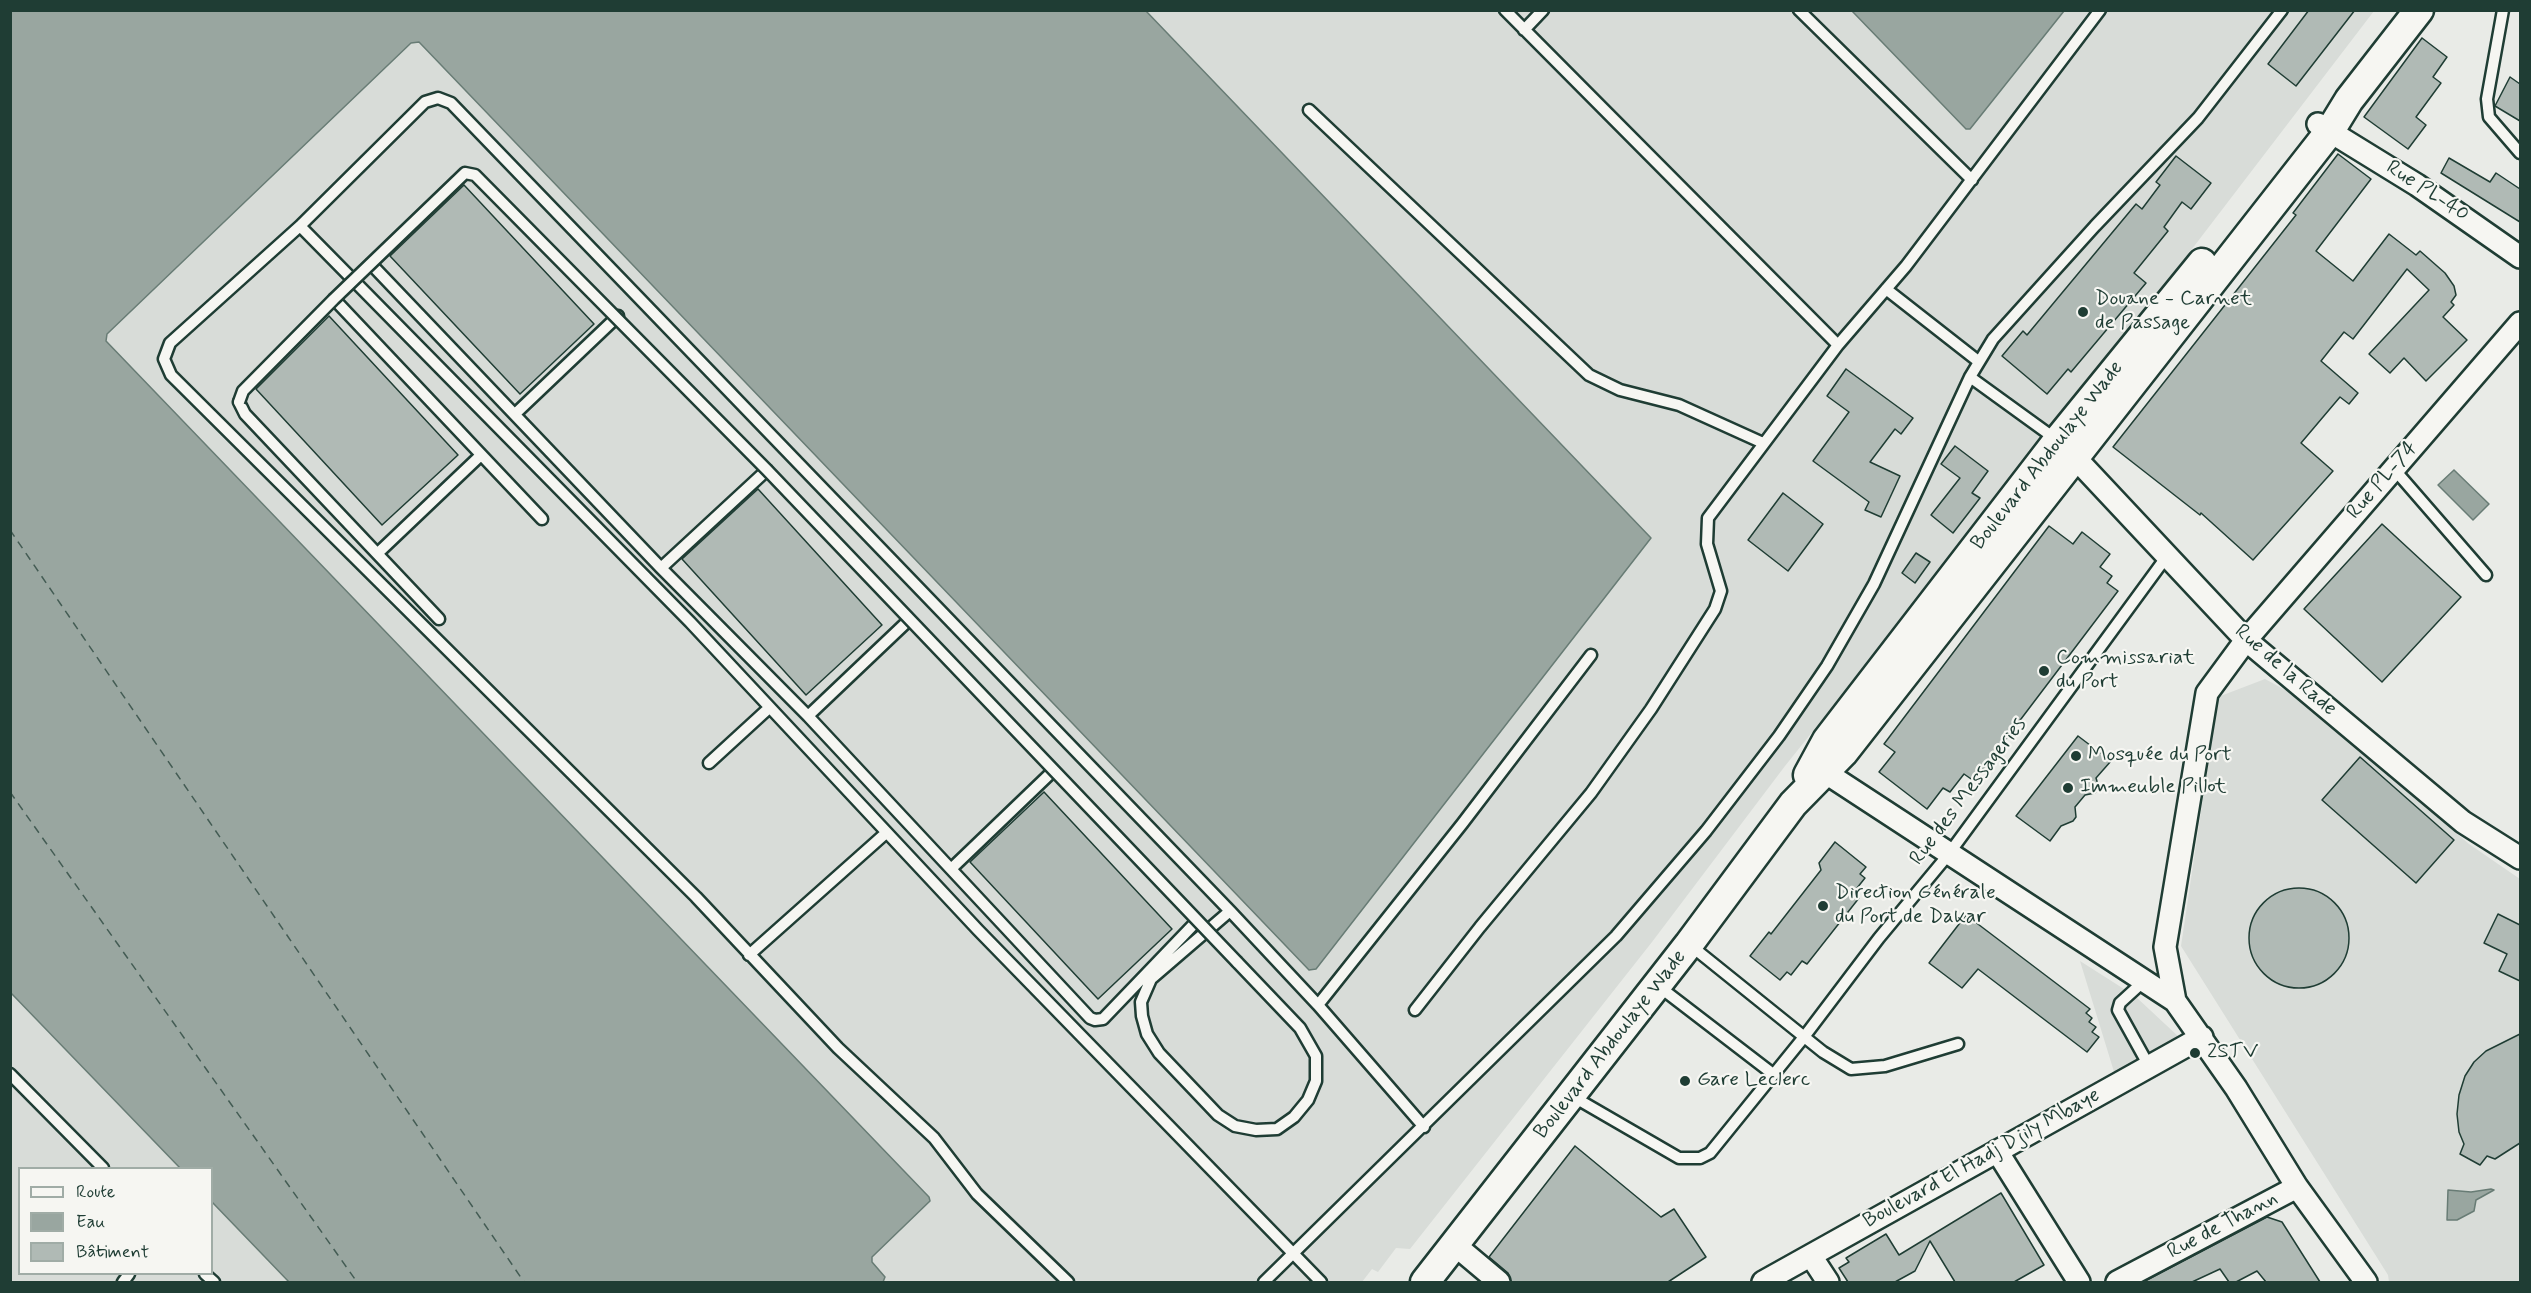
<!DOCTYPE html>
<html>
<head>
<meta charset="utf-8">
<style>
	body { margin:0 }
	#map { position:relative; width:2531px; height:1293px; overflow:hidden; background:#e9ebe7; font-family:Mynerve,sans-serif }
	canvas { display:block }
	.frame { position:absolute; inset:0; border:12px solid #1f3d34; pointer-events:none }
	.legend { position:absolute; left:18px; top:1167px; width:195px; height:108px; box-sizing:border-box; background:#f6f6f2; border:2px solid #a0aca6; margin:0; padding:8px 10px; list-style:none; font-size:18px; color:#1f3d34 }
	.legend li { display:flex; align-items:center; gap:12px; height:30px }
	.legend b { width:30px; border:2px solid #a0aca6 }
</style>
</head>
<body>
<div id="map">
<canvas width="2531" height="1293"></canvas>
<div class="frame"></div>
<ul class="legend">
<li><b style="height:8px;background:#f6f6f2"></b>Route</li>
<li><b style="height:16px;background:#99a6a0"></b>Eau</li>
<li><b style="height:16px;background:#b0bab5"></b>Bâtiment</li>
</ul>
</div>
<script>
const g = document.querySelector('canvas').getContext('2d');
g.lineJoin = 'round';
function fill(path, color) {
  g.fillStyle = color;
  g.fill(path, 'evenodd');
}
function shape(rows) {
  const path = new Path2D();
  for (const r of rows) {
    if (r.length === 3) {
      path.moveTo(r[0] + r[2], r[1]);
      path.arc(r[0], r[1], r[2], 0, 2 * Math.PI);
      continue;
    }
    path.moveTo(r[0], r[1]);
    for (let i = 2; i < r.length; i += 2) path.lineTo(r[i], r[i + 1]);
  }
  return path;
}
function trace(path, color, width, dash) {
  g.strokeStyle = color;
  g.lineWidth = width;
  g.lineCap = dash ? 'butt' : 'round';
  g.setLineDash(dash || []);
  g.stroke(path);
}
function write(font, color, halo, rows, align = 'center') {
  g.font = font + ' Mynerve,sans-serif';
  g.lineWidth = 4.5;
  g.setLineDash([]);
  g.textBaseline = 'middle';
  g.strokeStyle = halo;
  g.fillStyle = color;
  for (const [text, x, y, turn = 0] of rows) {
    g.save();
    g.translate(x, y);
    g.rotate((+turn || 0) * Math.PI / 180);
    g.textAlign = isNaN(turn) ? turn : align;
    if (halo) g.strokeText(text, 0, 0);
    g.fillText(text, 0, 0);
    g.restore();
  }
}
fill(shape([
	[10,11,2374,11,2052,432,1785,766,1652,942,1410,1249,1396,1248,1378,1272,1372,1269,1362,1282,11,1282],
	[20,1168,212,1168,212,1274,20,1274],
	[2265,679,2300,698,2469,844,2520,879,2520,1282,2389,1282,2388,1275,2181,946,2218,697],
	[2080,961,2135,996,2180,1038,2115,1075]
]), '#d8dcd8');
const water = shape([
	[11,10,1146,11,1651,538,1316,969,1309,970,419,42,411,43,107,334,106,341,929,1197,930,1201,872,1257,872,1262,885,1277,883,1282,289,1282,212,1202,212,1168,180,1168,11,993,11,10],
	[1852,11,2064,11,1970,129,1966,129,1852,11],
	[2454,470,2489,504,2473,520,2438,485,2454,470],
	[2491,1189,2494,1190,2476,1200,2474,1211,2457,1220,2447,1220,2448,1190,2471,1192,2491,1189]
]);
fill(water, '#99a6a0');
trace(water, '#687c75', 1.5);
trace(shape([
	[10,530,524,1282],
	[10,792,357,1282]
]), '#445c54', 1.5, [8, 6]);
const building = shape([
	[2309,10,2355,10,2296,86,2268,64,2309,10],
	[2422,38,2447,57,2433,77,2441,83,2416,117,2426,125,2408,149,2364,117,2422,38],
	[2510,77,2520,84,2520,121,2495,106,2510,77],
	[2338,154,2371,179,2316,251,2353,281,2389,234,2416,255,2420,251,2445,273,2454,286,2456,295,2451,302,2454,305,2443,317,2467,340,2426,381,2404,358,2390,373,2369,354,2429,290,2407,269,2353,339,2344,332,2321,361,2358,393,2349,404,2340,397,2301,443,2333,471,2253,560,2201,513,2200,515,2113,447,2296,215,2293,213,2338,154],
	[2176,156,2211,183,2191,209,2182,202,2164,227,2168,231,2134,273,2146,283,2071,372,2068,369,2047,394,2002,356,2023,331,2027,335,2136,204,2142,209,2160,185,2156,182,2176,156],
	[2449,158,2490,182,2496,173,2520,189,2520,222,2441,173,2449,158],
	[464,185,594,324,520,394,390,256,464,185],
	[329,316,458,455,382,525,256,389,329,316],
	[1846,369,1913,418,1901,434,1895,429,1870,462,1900,476,1881,517,1865,510,1869,502,1813,461,1849,412,1827,396,1846,369],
	[1955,446,1988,471,1972,493,1980,498,1953,533,1931,515,1960,478,1941,464,1955,446],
	[758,489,882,625,806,695,682,559,758,489],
	[1783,493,1823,524,1788,571,1748,540,1783,493],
	[2382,524,2461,597,2382,682,2304,609,2382,524],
	[2049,526,2073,544,2082,532,2110,554,2100,567,2112,576,2107,583,2118,591,1974,781,1964,774,1950,792,1943,788,1927,809,1879,772,1895,752,1884,744,2049,526],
	[1916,553,1930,562,1915,583,1902,573,1916,553],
	[2078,736,2111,761,2096,778,2099,788,2095,793,2085,795,2075,807,2076,817,2073,821,2061,826,2050,841,2016,816,2078,736],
	[2360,757,2454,840,2416,883,2322,800,2360,757],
	[1044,792,1172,929,1098,999,970,862,1044,792],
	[1835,842,1866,867,1860,874,1865,878,1853,893,1859,898,1807,964,1802,961,1791,975,1787,972,1780,980,1750,956,1769,932,1771,934,1821,870,1819,863,1835,842],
	[2299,938,50],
	[2498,914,2520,925,2520,981,2499,971,2507,954,2484,943,2498,914],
	[1966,915,2090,1009,2086,1013,2092,1018,2089,1022,2096,1027,2092,1032,2099,1037,2087,1052,1978,969,1962,988,1929,963,1966,915],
	[2520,1034,2520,1143,2495,1159,2487,1156,2480,1165,2460,1154,2464,1144,2459,1132,2457,1114,2459,1095,2465,1076,2474,1062,2486,1051,2520,1034],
	[1575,1146,1661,1217,1674,1209,1706,1257,1668,1282,1511,1282,1508,1273,1489,1257,1575,1146],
	[2001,1193,2044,1265,2014,1282,1955,1282,1930,1241,1915,1271,1895,1282,1848,1282,1839,1268,1849,1262,1846,1258,1886,1234,1899,1255,2001,1193],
	[2267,1217,2282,1222,2320,1282,2266,1282,2257,1271,2236,1282,2229,1282,2220,1269,2192,1282,2143,1282,2267,1217]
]);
fill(building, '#b0bab5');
trace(building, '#1f3d34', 1.5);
const lane = shape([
	[1799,10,1972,180],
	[2503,10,2487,99,2489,117,2520,153],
	[1524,30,1543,10],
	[1309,110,1589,375,1620,390,1679,405,1763,443],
	[300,226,690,622,978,930,1321,1282],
	[371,264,661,568,808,716,1090,1018,1095,1020,1103,1019,1197,921],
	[1886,289,1978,361],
	[334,299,542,519],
	[1838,345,1906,266,2100,10],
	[1970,377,2057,440],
	[239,402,245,414,439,619],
	[515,414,618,316],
	[2394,469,2486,575],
	[378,553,481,455],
	[661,568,767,470],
	[808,716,909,620],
	[709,763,769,708],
	[951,869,1052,772],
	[1230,911,1151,979,1141,1002,1142,1016,1147,1034,1159,1053,1218,1115,1235,1126,1256,1130,1277,1129,1294,1117,1308,1100,1316,1081,1316,1056,1300,1028,1237,962],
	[1690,945,1823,1052,1851,1069,1885,1066,1958,1044],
	[749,955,886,833],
	[2144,981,2120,1003,2118,1010,2149,1066],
	[1657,985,1773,1074],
	[1318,1005,1462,824,1591,655],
	[1415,1010,1480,927,1591,793,1651,709,1715,609,1721,591,1707,544,1708,518,1838,345,1505,10],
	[10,1074,103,1168],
	[1572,1096,1679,1158,1700,1158,1710,1153,1804,1037,1879,938,1948,855,2167,556],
	[205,1274,214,1282],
	[123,1282,129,1274],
	[1068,1282,977,1194,934,1138,838,1048,696,897,171,375,164,359,170,343,300,226,425,102,438,98,451,103,1230,911,1318,1005,1424,1127],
	[1264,1282,1616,936,1706,831,1779,736,1827,666,1874,584,1970,377,1993,339,2095,226,2198,118,2282,10]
]);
const street = shape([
	[2318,124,2417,185,2520,257],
	[2066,448,2246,640,2463,822,2520,858],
	[1814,765,2175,1001,2236,1088,2297,1187,2366,1282],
	[2175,1001,2165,947,2207,693,2246,640,2520,323],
	[1997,1151,2079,1282],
	[1455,1245,1499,1282],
	[1811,1256,1828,1282],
	[1763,1282,2202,1037],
	[2117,1282,2297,1187]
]);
const secondary = shape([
	[1808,775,1827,740,2058,440,2202,263],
	[1425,1282,1689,944,1793,804,1843,753,2330,131,2349,100,2419,10]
]);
trace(lane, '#1f3d34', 15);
trace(street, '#1f3d34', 26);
trace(secondary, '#1f3d34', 33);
trace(lane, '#f6f6f2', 10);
trace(street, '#f6f6f2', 21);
trace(secondary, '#f6f6f2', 28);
const laneBridge = shape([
	[239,402,243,391,334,299,465,173,475,175,767,470,1237,962]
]);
trace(laneBridge, '#1f3d34', 15, []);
trace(laneBridge, '#f6f6f2', 10);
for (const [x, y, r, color] of [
	[2083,312,6,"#1f3d34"],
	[2044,671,6,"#1f3d34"],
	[2076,756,6,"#1f3d34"],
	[2068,788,6,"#1f3d34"],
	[1823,906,6,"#1f3d34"],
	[2195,1053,6,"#1f3d34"],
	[1685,1081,6,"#1f3d34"]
]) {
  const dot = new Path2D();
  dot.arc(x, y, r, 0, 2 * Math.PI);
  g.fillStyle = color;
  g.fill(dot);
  trace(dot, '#f6f6f2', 2);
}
write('21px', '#1f3d34', '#f6f6f2', [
	["Rue PL-40",2427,192,33],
	["Boulevard Abdoulaye Wade",2048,456,-52],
	["Rue PL-74",2383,481,-49],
	["Rue de la Rade",2285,671,41],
	["Rue des Messageries",1969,792,-53],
	["Boulevard Abdoulaye Wade",1611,1045,-52],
	["Boulevard El Hadj Djily Mbaye",1982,1159,-29],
	["Rue de Thann",2223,1226,-28]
]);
write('21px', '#1f3d34', '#f6f6f2', [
	["Douane - Carnet",2095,300],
	["de Passage",2095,324],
	["Commissariat",2056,659],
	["du Port",2056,683],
	["Mosquée du Port",2088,756],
	["Immeuble Pillot",2080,788],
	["Direction Générale",1835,894],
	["du Port de Dakar",1835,918],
	["2STV",2207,1053],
	["Gare Leclerc",1697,1081]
], 'left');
</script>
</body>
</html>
